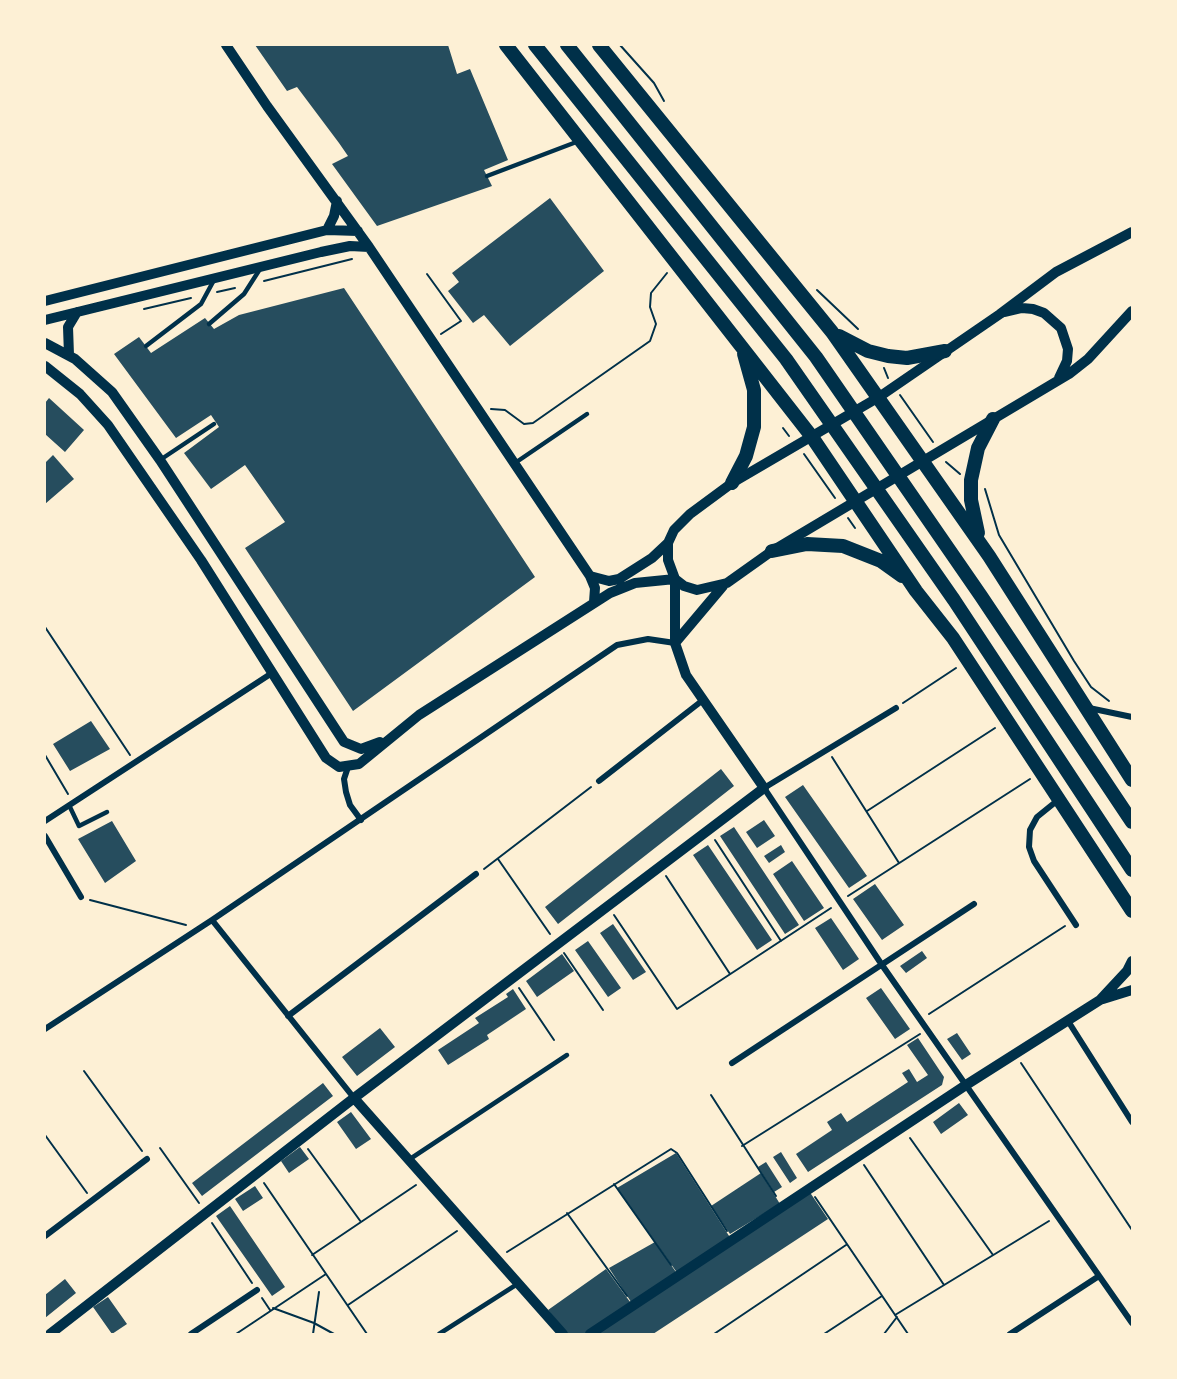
<!DOCTYPE html>
<html>
<head>
<meta charset="utf-8">
<style>
	body { margin:0 }
	#map { position:relative; width:1177px; height:1379px; overflow:hidden; background:#fdf0d5; font-family:Mulish,sans-serif }
	canvas { display:block }
	.frame { position:absolute; inset:0; border:46px solid #fdf0d5; pointer-events:none }
</style>
</head>
<body>
<div id="map">
<canvas width="1177" height="1379"></canvas>
<div class="frame"></div>
</div>
<script>
const g = document.querySelector('canvas').getContext('2d');
g.lineJoin = 'round';
function fill(path, color) {
  g.fillStyle = color;
  g.fill(path, 'evenodd');
}
function shape(rows) {
  const path = new Path2D();
  for (const r of rows) {
    path.moveTo(r[0], r[1]);
    for (let i = 2; i < r.length; i += 2) path.lineTo(r[i], r[i + 1]);
  }
  return path;
}
function trace(path, color, width, dash) {
  g.strokeStyle = color;
  g.lineWidth = width;
  g.lineCap = dash ? 'butt' : 'round';
  g.setLineDash(dash || []);
  g.stroke(path);
}
fill(shape([
	[255,45,448,45,457,74,470,69,508,160,484,170,492,186,377,226,332,164,348,156,339,143,297,87,287,91],
	[550,198,604,271,510,346,484,315,473,323,448,291,459,282,452,273],
	[344,288,535,577,353,711,245,548,285,522,245,465,211,489,184,453,219,427,211,415,176,438,114,354,139,337,151,353,205,318,214,329,239,315],
	[49,398,84,430,65,452,45,434,45,403],
	[53,455,74,479,45,504,45,463],
	[91,721,110,749,70,771,53,744],
	[721,769,734,786,558,924,545,907],
	[803,785,867,876,849,888,785,797],
	[764,820,775,836,757,848,746,832],
	[112,821,136,861,105,883,78,839],
	[734,827,799,925,785,934,720,836],
	[708,845,772,940,757,950,693,855],
	[781,845,785,852,769,863,764,856],
	[792,861,824,908,804,921,773,874],
	[875,884,904,925,882,940,853,899],
	[831,918,859,959,843,970,815,928],
	[613,924,646,972,633,980,600,933],
	[588,941,621,988,608,997,575,950],
	[922,951,927,958,906,973,900,966],
	[562,954,574,971,537,997,526,981],
	[881,988,910,1029,895,1039,866,998],
	[513,989,526,1009,487,1035,489,1039,448,1065,438,1050,479,1023,475,1018,508,997,506,994],
	[380,1028,395,1047,357,1076,342,1057],
	[957,1033,971,1054,962,1060,947,1039],
	[918,1038,944,1077,942,1085,808,1172,796,1154,832,1130,827,1122,841,1113,847,1122,908,1082,902,1073,909,1069,917,1082,928,1075,907,1045],
	[323,1083,333,1096,202,1196,192,1183],
	[959,1103,968,1115,941,1134,933,1122],
	[351,1112,371,1139,356,1149,337,1122],
	[300,1147,309,1159,289,1173,281,1161],
	[781,1152,797,1178,790,1183,773,1157],
	[676,1153,731,1239,678,1274,617,1188],
	[766,1162,782,1187,774,1192,758,1167],
	[761,1173,780,1204,730,1234,711,1206],
	[255,1186,263,1198,243,1211,235,1199],
	[809,1191,828,1219,653,1334,567,1334,548,1310,606,1269,633,1306],
	[230,1206,285,1287,272,1296,216,1216],
	[655,1242,678,1275,633,1305,609,1268],
	[65,1279,76,1293,45,1318,45,1295],
	[108,1297,127,1324,112,1334,93,1307]
]), '#264d5e');
trace(shape([
	[620,45,654,83,664,101],
	[427,274,461,321,441,334],
	[264,281,352,259],
	[817,290,858,329],
	[217,292,235,288],
	[144,309,191,298],
	[884,368,888,378],
	[900,395,933,442],
	[491,409,505,410,524,424,533,423,650,341,656,324,650,307,651,293,667,273],
	[783,428,789,436],
	[804,454,835,498],
	[946,462,960,474],
	[985,489,999,535,1074,661,1091,687,1109,701],
	[848,518,855,528],
	[45,627,130,755],
	[903,703,956,668],
	[45,755,68,794],
	[832,757,899,863],
	[867,811,995,728],
	[715,840,781,941],
	[498,859,550,934],
	[484,869,591,787],
	[666,876,730,974],
	[848,896,1030,779],
	[90,900,186,925],
	[614,915,677,1009,831,908],
	[564,953,603,1010],
	[519,988,554,1040],
	[929,1014,1065,926],
	[1021,1063,1132,1230],
	[84,1071,142,1151],
	[711,1095,776,1196],
	[45,1135,87,1193],
	[910,1138,993,1255],
	[742,1146,920,1034],
	[160,1148,199,1203],
	[308,1149,361,1222],
	[864,1165,944,1285],
	[264,1183,367,1334],
	[614,1184,671,1265],
	[815,1197,908,1334],
	[567,1213,627,1296],
	[212,1223,252,1283],
	[507,1252,671,1149,677,1153,727,1231],
	[312,1255,416,1185],
	[262,1298,270,1310],
	[348,1305,457,1231],
	[273,1308,314,1323,334,1334],
	[895,1315,1049,1221],
	[236,1334,326,1274],
	[313,1334,319,1292],
	[714,1334,846,1245],
	[824,1334,882,1296],
	[884,1334,897,1317]
]), '#003049', 2);
trace(shape([
	[487,176,579,141],
	[209,324,244,294,260,269],
	[146,346,201,304,214,280],
	[160,460,214,424],
	[515,463,587,414],
	[69,805,79,826,107,812],
	[410,1159,567,1055],
	[439,1334,519,1283]
]), '#003049', 4.5);
trace(shape([
	[896,708,764,788,882,965,1132,1323],
	[1089,708,1132,717],
	[348,767,344,779,346,792,350,805,361,820],
	[599,781,703,700],
	[1058,800,1037,817,1030,830,1029,847,1034,861,1076,925],
	[45,821,272,673],
	[45,836,81,897],
	[212,920,354,1098],
	[288,1016,476,874],
	[1068,1021,1132,1122],
	[45,1029,212,920,617,645,648,639,675,643],
	[732,1063,974,904],
	[45,1236,147,1159],
	[191,1334,257,1290],
	[1010,1334,1099,1276]
]), '#003049', 6);
trace(shape([
	[226,45,267,106,369,247,590,576,595,588,594,602],
	[327,230,334,216,337,201],
	[1132,232,1056,272,1000,314,879,397,732,483,690,514,674,530,668,543,668,560,675,579,684,586,697,590,727,583,772,551,1069,374,1088,359,1132,311],
	[45,301,327,230,358,231],
	[1005,312,1022,308,1033,309,1044,313,1061,328,1068,349,1067,361,1059,378],
	[45,320,321,252,350,246,369,247],
	[45,343,75,359,112,392,160,460,344,742,361,749,380,742],
	[69,355,68,327,77,312],
	[45,366,80,394,108,425,201,560,326,758,339,767,359,764,419,715,610,593,635,583,675,579],
	[590,576,609,581,619,579,652,558,668,543],
	[675,643,723,586],
	[1103,999,1132,990],
	[354,1098,563,1334],
	[50,1334,354,1098,764,788,686,675,675,643,675,579],
	[590,1334,966,1085,1100,1000,1127,971,1132,961]
]), '#003049', 10);
trace(shape([
	[506,45,812,437,916,591,953,638,1132,911],
	[535,45,786,359,954,600,1132,870],
	[567,45,816,357,981,596,1132,822],
	[599,45,832,332,989,556,1132,780],
	[839,336,868,351,888,356,907,358,945,351],
	[732,483,746,456,754,427,754,390,744,354],
	[978,533,971,500,971,480,978,448,993,419],
	[772,551,807,544,843,546,881,561,902,576]
]), '#003049', 14);
</script>
</body>
</html>
